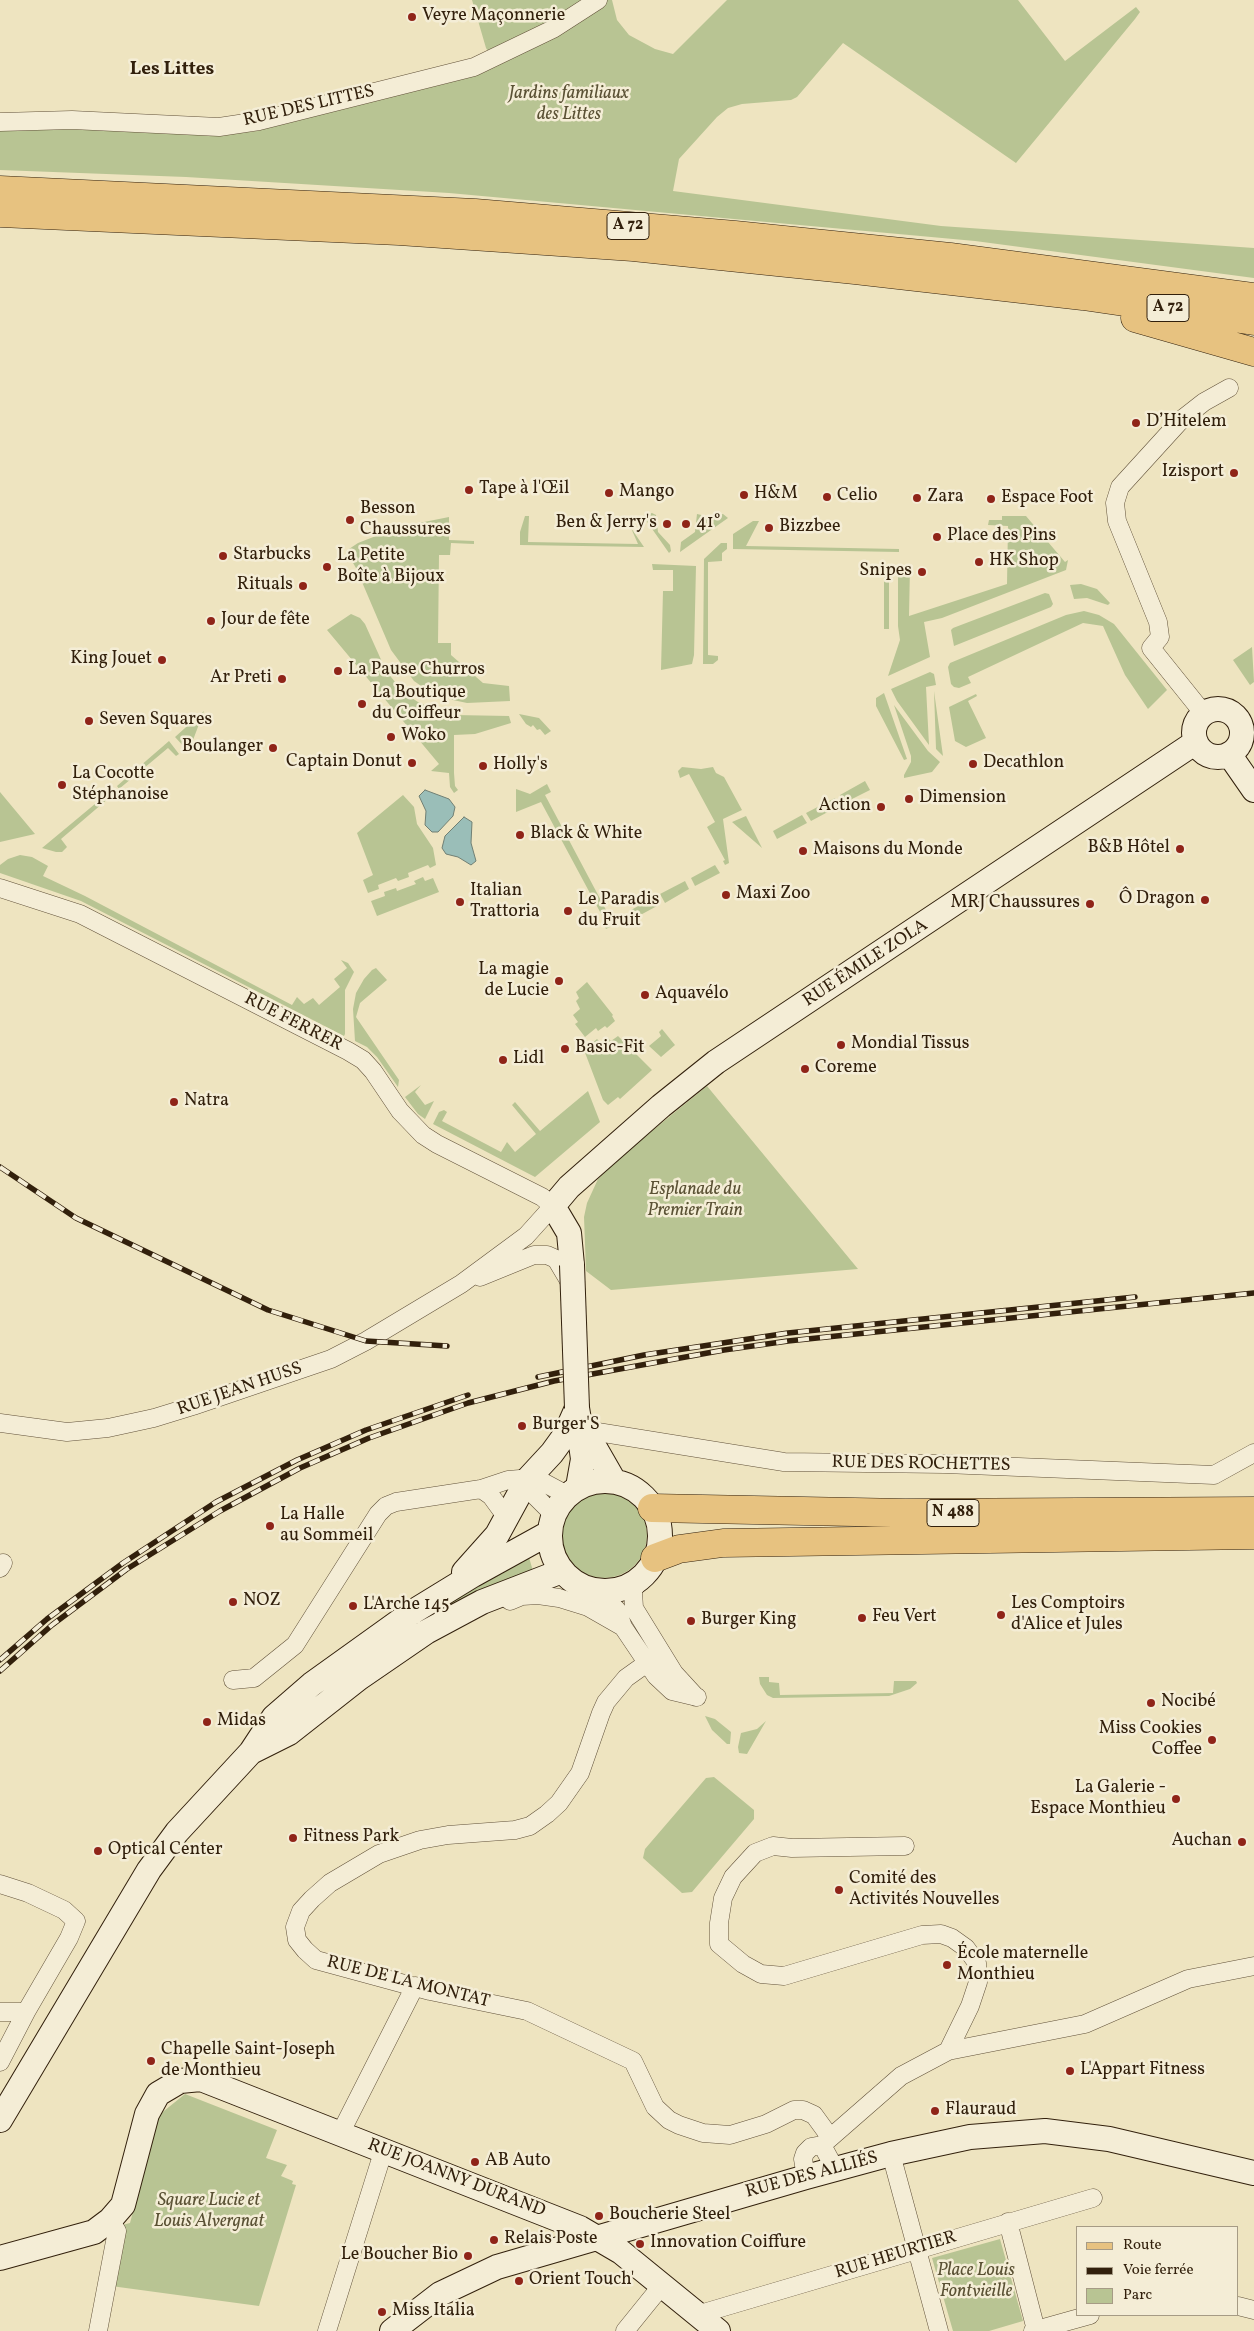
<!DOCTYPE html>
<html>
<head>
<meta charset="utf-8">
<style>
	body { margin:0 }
	#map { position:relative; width:1254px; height:2331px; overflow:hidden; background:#eee4c0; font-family:Vollkorn,serif }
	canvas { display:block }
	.legend { position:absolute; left:1076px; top:2226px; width:162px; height:90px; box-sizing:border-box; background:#f4edd6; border:1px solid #a69b85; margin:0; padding:6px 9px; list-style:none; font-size:15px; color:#32200c }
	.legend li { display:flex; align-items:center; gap:10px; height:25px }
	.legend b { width:25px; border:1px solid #a69b85 }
</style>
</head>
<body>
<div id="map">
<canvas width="1254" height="2331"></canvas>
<ul class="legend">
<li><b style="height:6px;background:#e7c280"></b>Route</li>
<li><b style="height:6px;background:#32200c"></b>Voie ferrée</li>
<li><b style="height:14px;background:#b8c493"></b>Parc</li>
</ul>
</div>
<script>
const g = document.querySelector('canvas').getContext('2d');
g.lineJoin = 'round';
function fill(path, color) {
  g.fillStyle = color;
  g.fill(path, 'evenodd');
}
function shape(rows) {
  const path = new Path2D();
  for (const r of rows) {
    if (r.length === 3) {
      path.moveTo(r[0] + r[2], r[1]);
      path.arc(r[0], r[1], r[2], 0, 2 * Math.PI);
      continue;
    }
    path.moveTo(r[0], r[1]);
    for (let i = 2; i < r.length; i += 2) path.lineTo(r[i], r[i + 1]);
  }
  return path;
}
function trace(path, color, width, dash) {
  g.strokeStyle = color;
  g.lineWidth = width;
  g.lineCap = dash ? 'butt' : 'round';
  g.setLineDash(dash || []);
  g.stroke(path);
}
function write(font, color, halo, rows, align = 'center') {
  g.font = font + ' Vollkorn,serif';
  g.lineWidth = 5;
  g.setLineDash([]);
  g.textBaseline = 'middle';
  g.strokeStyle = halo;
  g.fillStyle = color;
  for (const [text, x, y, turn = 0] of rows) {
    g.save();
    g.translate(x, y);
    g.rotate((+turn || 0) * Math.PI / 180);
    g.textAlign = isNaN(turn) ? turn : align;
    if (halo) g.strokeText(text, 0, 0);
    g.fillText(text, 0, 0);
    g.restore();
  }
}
fill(shape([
	[472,0,612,0,617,20,629,35,655,49,673,54,727,0,1018,0,1065,61,1136,7,1140,12,1135,19,1016,163,843,43,797,97,791,100,742,104,728,108,717,117,679,159,673,191,941,226,1254,248,1254,278,975,241,449,193,186,177,0,170,0,128,45,126,224,134,257,131,315,113,444,84,474,75,497,66,486,48],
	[652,513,656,515,658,532,670,545,671,551,669,553,643,516],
	[697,514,710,517,723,514,728,518,680,552,681,542,695,532],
	[525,516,529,516,528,542,638,544,631,528,644,547,520,545,520,532],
	[1002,516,1026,516,1065,562,1068,560,1066,570,942,618,924,622,930,657,888,676,900,640,898,626,898,567,910,567,909,616,1007,584,1008,526,988,525,989,520,1002,520],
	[449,517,449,540,474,541,474,544,451,543,450,555,439,555,438,643,451,643,451,655,483,683,509,686,510,701,467,703,453,700,427,690,414,681,391,650,356,568,346,551,358,543,399,527],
	[753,521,759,521,746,546,899,549,899,552,733,549,733,534],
	[721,543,727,543,727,549,722,553,722,561,708,562,708,655,718,656,718,660,713,664,703,664,704,559],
	[652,564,696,566,694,655,692,664,661,670,663,591,673,591,673,570,653,570],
	[875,565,889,566,889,629,884,629,884,570,875,570],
	[1081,584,1097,589,1110,603,1108,605,1087,598,1074,599,1070,585],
	[1045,593,1049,594,1053,604,1051,607,954,646,951,630,953,628],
	[1084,611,1099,615,1114,624,1167,690,1148,709,1125,675,1103,626,1083,623,968,677,971,683,959,688,954,687,951,684,948,667,950,663,1066,615],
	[351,614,360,618,365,624,383,664,391,677,404,693,418,702,435,710,454,715,509,716,511,723,475,734,454,735,454,773,455,786,458,790,454,793,450,787,449,773,431,771,439,764,327,630],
	[1252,647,1254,682,1250,685,1233,660],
	[930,672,934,674,936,685,926,687,929,745,897,701,891,689],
	[934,691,943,756,936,749],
	[884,693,907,759,904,760,876,706,876,698],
	[976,694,977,696,968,701,986,738,966,747,955,741,949,707],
	[894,705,928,751,940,762,932,772,904,778,904,775,911,762,911,756],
	[204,711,193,740,185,748,175,737],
	[519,714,539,718,551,731,545,735,540,729,537,730,533,725,531,727,526,724],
	[169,741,179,754,176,756,168,748,119,789,117,786],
	[682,767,701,769,713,767,716,773,724,777,742,810,723,819,729,863,725,865,723,861,725,860,707,827,715,822,689,774,680,778,678,771],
	[865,781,870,790,844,803,840,795],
	[547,784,551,792,545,795,614,925,606,929,604,925,606,923,541,802,516,812,516,789,530,794],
	[113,789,116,792,61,839,67,847,62,852,56,852,42,848],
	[0,792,35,834,0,842],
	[403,795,414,807,417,824,433,848,436,865,430,868,428,865,408,873,409,877,398,881,396,878,378,885,379,889,368,893,363,880,373,875,357,833],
	[835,798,839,806,811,821,806,813],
	[802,815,807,823,777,839,773,831],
	[746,816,762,848,732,822],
	[20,855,32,857,48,866,43,876,85,896,292,1005,297,997,304,1004,313,998,319,1005,340,987,334,979,347,968,341,960,348,963,354,972,345,990,345,1034,344,1036,81,901,0,873,0,865,8,859],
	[715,865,720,873,695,886,691,878],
	[423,877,425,881,433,878,439,892,377,916,371,901,385,896,384,892,396,888,397,891,416,884,414,881],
	[685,881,689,889,665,903,660,894],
	[653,898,657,906,633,919,631,910],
	[376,968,387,980,360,1003,356,1017,399,1080,398,1087,377,1057,367,1047,355,1041,353,1009,356,993,364,979,372,970],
	[587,982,613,1015,612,1016,615,1021,607,1028,605,1026,598,1031,596,1028,585,1037,575,1024,578,1022,573,1015,580,1009,576,1001,579,998,576,992],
	[662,1029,675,1045,661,1057,649,1046,661,1036,659,1032],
	[618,1036,652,1070,620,1099,618,1097,608,1105,603,1100,584,1050,597,1039,601,1043,608,1038,611,1041],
	[421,1085,415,1092,425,1105,434,1101,425,1119,418,1114,405,1097],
	[707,1086,858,1269,611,1290,586,1271,584,1217,587,1203,598,1179,620,1157],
	[588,1091,600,1122,535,1177,433,1124,439,1112,444,1110,447,1112,442,1121,501,1152,507,1142,515,1152,536,1134,512,1105,515,1102,540,1131],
	[604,1535,43],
	[528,1554,533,1571,312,1704,282,1719,412,1621],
	[759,1677,769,1677,769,1682,779,1683,780,1695,893,1693,894,1681,916,1681,917,1683,910,1689,889,1696,773,1698,767,1695,760,1684],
	[705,1716,715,1719,731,1732,730,1744,727,1744,712,1730],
	[766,1721,747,1754,739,1753,738,1747,741,1733,757,1729],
	[714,1777,754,1810,754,1819,692,1892,682,1893,643,1858,645,1849,706,1778],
	[185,2094,277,2130,266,2158,287,2165,281,2176,293,2181,292,2184,296,2185,259,2306,111,2286,122,2225,130,2223,159,2115],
	[1000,2239,1023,2321,989,2331,953,2331,932,2258]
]), '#b8c493');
const water = shape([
	[425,790,449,799,455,807,453,816,438,832,432,832,425,825,426,811,419,796,425,790],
	[464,817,472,822,471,843,476,861,471,865,458,857,446,854,442,848,445,836,464,817]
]);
fill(water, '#9abeb8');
trace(water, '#707f73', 1);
const street = shape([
	[0,122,72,120,219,127,259,121,474,67,553,29,598,0],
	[1204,714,1151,648,1160,637,1158,622,1117,521,1115,503,1120,487,1181,420,1204,402,1229,388],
	[0,888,80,914,348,1051,363,1060,373,1071,400,1111,423,1135,437,1144,542,1197,553,1206,526,1236,461,1284,366,1341,331,1359,193,1406,154,1418,108,1428,67,1432,0,1423],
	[480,1277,534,1255,547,1255,556,1259,572,1286],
	[585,1430,784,1462,945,1464,1214,1475,1254,1453],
	[527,1480,531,1492,548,1509,553,1518],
	[481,1489,491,1496,507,1518],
	[0,1568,3,1563],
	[638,1580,633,1591,634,1608,674,1673,696,1697],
	[597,1591,617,1610,623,1627,656,1676,672,1691,697,1697],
	[510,1601,522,1596,538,1595,559,1598,588,1607,623,1627],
	[647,1663,626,1678,606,1702,601,1713,580,1773,559,1803,547,1814,530,1826,515,1830,448,1835,420,1840,379,1854,330,1883,312,1899,301,1911,295,1927,297,1940,305,1950,316,1960,430,1991,527,2011,633,2061,655,2107,669,2120,679,2125,703,2133,730,2135,766,2124,794,2110,803,2110,814,2115,830,2137],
	[233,1680,254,1678,295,1645,378,1514,386,1506,396,1502,481,1489,508,1480,520,1479,537,1479,567,1495],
	[905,1846,792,1848,773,1846,755,1853,733,1877,723,1898,719,1923,719,1944,743,1964,761,1974,784,1976,922,1935,941,1934,952,1938,966,1948,977,1963,978,1982,970,2006,948,2051],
	[0,1884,28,1893,64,1910,76,1921,69,1938,26,2012,0,2062],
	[0,2012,26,2012],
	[340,2134,415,1986],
	[822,2145,901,2076,948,2051,1085,2024,1188,1979,1254,1966],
	[891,2154,939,2331],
	[806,2177,803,2159,805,2153,811,2147,822,2145,835,2169],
	[1008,2222,1036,2330],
	[1238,2306,1254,2310],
	[700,2314,1093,2198],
	[98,2331,117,2231,110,2220],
	[327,2331,384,2149],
	[625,2331,663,2284],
	[1033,2331,1090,2315]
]);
const secondary = shape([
	[1218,733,24],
	[1229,754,1254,790],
	[572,1265,569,1233,553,1206,569,1187,661,1106,716,1062,1196,742],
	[577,1408,579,1420,614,1481],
	[605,1536,55],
	[578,1487,583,1459,579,1430],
	[464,1572,497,1535,527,1480,552,1453,565,1435,577,1408],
	[251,1752,289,1733,359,1678,426,1632,482,1602,562,1571],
	[0,2120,149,1870,177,1832,251,1752,274,1717,312,1684,411,1613,473,1575,549,1533],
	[0,2258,94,2232,110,2220,123,2205,147,2114,158,2094,180,2081,201,2079,580,2228,621,2252,718,2331],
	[392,2331,440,2294,497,2267,806,2177,891,2154,970,2137,1045,2131,1109,2139,1254,2173]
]);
const primary = shape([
	[652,1508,905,1513,1254,1511],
	[655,1558,679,1549,723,1543,1254,1535]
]);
const highway = shape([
	[0,190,475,213,735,235,950,257,1254,297],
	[0,213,399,231,633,247,855,270,1083,296,1254,321],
	[1135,318,1254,352]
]);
trace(street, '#615139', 19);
trace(secondary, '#32200c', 26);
trace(primary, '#32200c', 29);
trace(highway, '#32200c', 29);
trace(street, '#f4edd6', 18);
trace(secondary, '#f4edd6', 24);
trace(primary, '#e7c280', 28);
trace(highway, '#e7c280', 28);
const rail = shape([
	[0,1167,76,1218,268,1310,366,1341,447,1346],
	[538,1377,644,1355,788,1333,1135,1297],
	[0,1660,47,1619,123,1563,216,1502,297,1460,366,1430,468,1395],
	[0,1671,52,1625,127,1569,220,1511,300,1468,369,1438,468,1403,554,1381,724,1350,788,1341,1254,1293]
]);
trace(rail, '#32200c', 5.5);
trace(rail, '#f4edd6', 4, [11]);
const secondaryBridge = shape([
	[572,1265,577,1408]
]);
trace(secondaryBridge, '#32200c', 26, []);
trace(secondaryBridge, '#f4edd6', 24);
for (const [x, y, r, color] of [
	[412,17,5,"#8f2418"],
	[1136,423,5,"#8f2418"],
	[1234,473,5,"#8f2418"],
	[469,490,5,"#8f2418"],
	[609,493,5,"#8f2418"],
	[744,495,5,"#8f2418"],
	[827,497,5,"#8f2418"],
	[917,498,5,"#8f2418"],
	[991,499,5,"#8f2418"],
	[350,520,5,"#8f2418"],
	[667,524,5,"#8f2418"],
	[686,524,5,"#8f2418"],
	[769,528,5,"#8f2418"],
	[937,537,5,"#8f2418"],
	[223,556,5,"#8f2418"],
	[979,562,5,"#8f2418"],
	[327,567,5,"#8f2418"],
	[922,572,5,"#8f2418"],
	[303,586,5,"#8f2418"],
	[211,621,5,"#8f2418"],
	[162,660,5,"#8f2418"],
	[338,671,5,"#8f2418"],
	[282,679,5,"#8f2418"],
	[362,704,5,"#8f2418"],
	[89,721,5,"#8f2418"],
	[391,737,5,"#8f2418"],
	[273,748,5,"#8f2418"],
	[412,763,5,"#8f2418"],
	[973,764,5,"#8f2418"],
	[483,766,5,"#8f2418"],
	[62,785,5,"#8f2418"],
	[909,799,5,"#8f2418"],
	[881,807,5,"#8f2418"],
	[520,835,5,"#8f2418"],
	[1180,849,5,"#8f2418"],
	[803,851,5,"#8f2418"],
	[726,895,5,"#8f2418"],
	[1205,900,5,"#8f2418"],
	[460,902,5,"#8f2418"],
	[1090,904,5,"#8f2418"],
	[568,911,5,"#8f2418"],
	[559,981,5,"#8f2418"],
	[645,995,5,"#8f2418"],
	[841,1045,5,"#8f2418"],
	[565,1049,5,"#8f2418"],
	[503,1060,5,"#8f2418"],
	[805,1069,5,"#8f2418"],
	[174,1102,5,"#8f2418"],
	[522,1426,5,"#8f2418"],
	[270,1526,5,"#8f2418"],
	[233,1602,5,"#8f2418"],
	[353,1606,5,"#8f2418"],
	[1001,1615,5,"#8f2418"],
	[862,1618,5,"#8f2418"],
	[691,1621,5,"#8f2418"],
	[1151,1703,5,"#8f2418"],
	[207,1722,5,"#8f2418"],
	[1212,1740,5,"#8f2418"],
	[1176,1799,5,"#8f2418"],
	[293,1838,5,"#8f2418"],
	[1242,1842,5,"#8f2418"],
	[98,1851,5,"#8f2418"],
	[839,1890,5,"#8f2418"],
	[947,1965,5,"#8f2418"],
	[151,2061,5,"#8f2418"],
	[1070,2071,5,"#8f2418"],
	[935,2111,5,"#8f2418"],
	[475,2162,5,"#8f2418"],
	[599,2216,5,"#8f2418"],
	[494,2240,5,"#8f2418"],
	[640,2244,5,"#8f2418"],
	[468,2256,5,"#8f2418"],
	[519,2281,5,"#8f2418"],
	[382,2312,5,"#8f2418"]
]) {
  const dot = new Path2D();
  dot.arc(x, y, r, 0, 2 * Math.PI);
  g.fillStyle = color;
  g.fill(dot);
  trace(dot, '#f4edd6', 2);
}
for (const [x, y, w] of [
	[628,226,42],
	[1168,308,42],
	[953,1513,52]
]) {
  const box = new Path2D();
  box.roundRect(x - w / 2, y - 13.5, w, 27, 4);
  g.fillStyle = '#f4edd6';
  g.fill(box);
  trace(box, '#32200c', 1);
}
write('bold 16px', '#32200c', null, [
	["A 72",628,226],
	["A 72",1168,308],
	["N 488",953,1513]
]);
write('18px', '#32200c', '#f4edd6', [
	["Veyre Maçonnerie",422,17],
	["D’Hitelem",1146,423],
	["Izisport",1224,473,"right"],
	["Tape à l'Œil",479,490],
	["Mango",619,493],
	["H&M",754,495],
	["Celio",837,497],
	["Zara",927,498],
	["Espace Foot",1001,499],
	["Besson",360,510],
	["Chaussures",360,531],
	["Ben & Jerry's",657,524,"right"],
	["41°",696,524],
	["Bizzbee",779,528],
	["Place des Pins",947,537],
	["Starbucks",233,556],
	["La Petite",337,557],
	["Boîte à Bijoux",337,578],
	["HK Shop",989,562],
	["Snipes",912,572,"right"],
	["Rituals",293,586,"right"],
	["Jour de fête",221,621],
	["King Jouet",152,660,"right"],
	["La Pause Churros",348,671],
	["Ar Preti",272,679,"right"],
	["La Boutique",372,694],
	["du Coiffeur",372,715],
	["Seven Squares",99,721],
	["Woko",401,737],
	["Boulanger",263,748,"right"],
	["Captain Donut",402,763,"right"],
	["Decathlon",983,764],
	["Holly's",493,766],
	["La Cocotte",72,775],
	["Stéphanoise",72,796],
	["Dimension",919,799],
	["Action",871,807,"right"],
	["Black & White",530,835],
	["B&B Hôtel",1170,849,"right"],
	["Maisons du Monde",813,851],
	["Italian",470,892],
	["Trattoria",470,913],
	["Maxi Zoo",736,895],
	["Ô Dragon",1195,900,"right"],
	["Le Paradis",578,901],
	["du Fruit",578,922],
	["MRJ Chaussures",1080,904,"right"],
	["La magie",549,971,"right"],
	["de Lucie",549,992,"right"],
	["Aquavélo",655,995],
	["Mondial Tissus",851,1045],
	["Basic-Fit",575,1049],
	["Lidl",513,1060],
	["Coreme",815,1069],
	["Natra",184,1102],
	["Burger'S",532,1426],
	["La Halle",280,1516],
	["au Sommeil",280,1537],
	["NOZ",243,1602],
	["Les Comptoirs",1011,1605],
	["d'Alice et Jules",1011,1626],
	["L'Arche 145",363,1606],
	["Feu Vert",872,1618],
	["Burger King",701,1621],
	["Nocibé",1161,1703],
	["Midas",217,1722],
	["Miss Cookies",1202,1730,"right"],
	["Coffee",1202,1751,"right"],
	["La Galerie -",1166,1789,"right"],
	["Espace Monthieu",1166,1810,"right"],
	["Fitness Park",303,1838],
	["Auchan",1232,1842,"right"],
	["Optical Center",108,1851],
	["Comité des",849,1880],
	["Activités Nouvelles",849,1901],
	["École maternelle",957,1955],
	["Monthieu",957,1976],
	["Chapelle Saint-Joseph",161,2051],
	["de Monthieu",161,2072],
	["L'Appart Fitness",1080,2071],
	["Flauraud",945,2111],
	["AB Auto",485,2162],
	["Boucherie Steel",609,2216],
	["Relais Poste",504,2240],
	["Innovation Coiffure",650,2244],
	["Le Boucher Bio",458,2256,"right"],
	["Orient Touch'",529,2281],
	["Miss Italia",392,2312]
], 'left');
write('italic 18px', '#5a5134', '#f4edd6', [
	["Jardins familiaux",569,95],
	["des Littes",569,116],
	["Esplanade du",695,1191],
	["Premier Train",695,1212],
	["Square Lucie et",209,2202],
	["Louis Alvergnat",209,2223],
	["Place Louis",976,2272],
	["Fontvieille",976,2293]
]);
write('18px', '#32200c', '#f4edd6', [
	["RUE DES LITTES",309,107,-13],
	["RUE ÉMILE ZOLA",866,964,-33],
	["RUE FERRER",293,1023,27],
	["RUE JEAN HUSS",240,1390,-19],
	["RUE DES ROCHETTES",921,1465,1],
	["RUE DE LA MONTAT",408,1983,14],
	["RUE DES ALLIÉS",812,2176,-15],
	["RUE JOANNY DURAND",456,2179,21],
	["RUE HEURTIER",896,2256,-17]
]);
write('bold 19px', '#32200c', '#f4edd6', [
	["Les Littes",172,71]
]);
</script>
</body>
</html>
